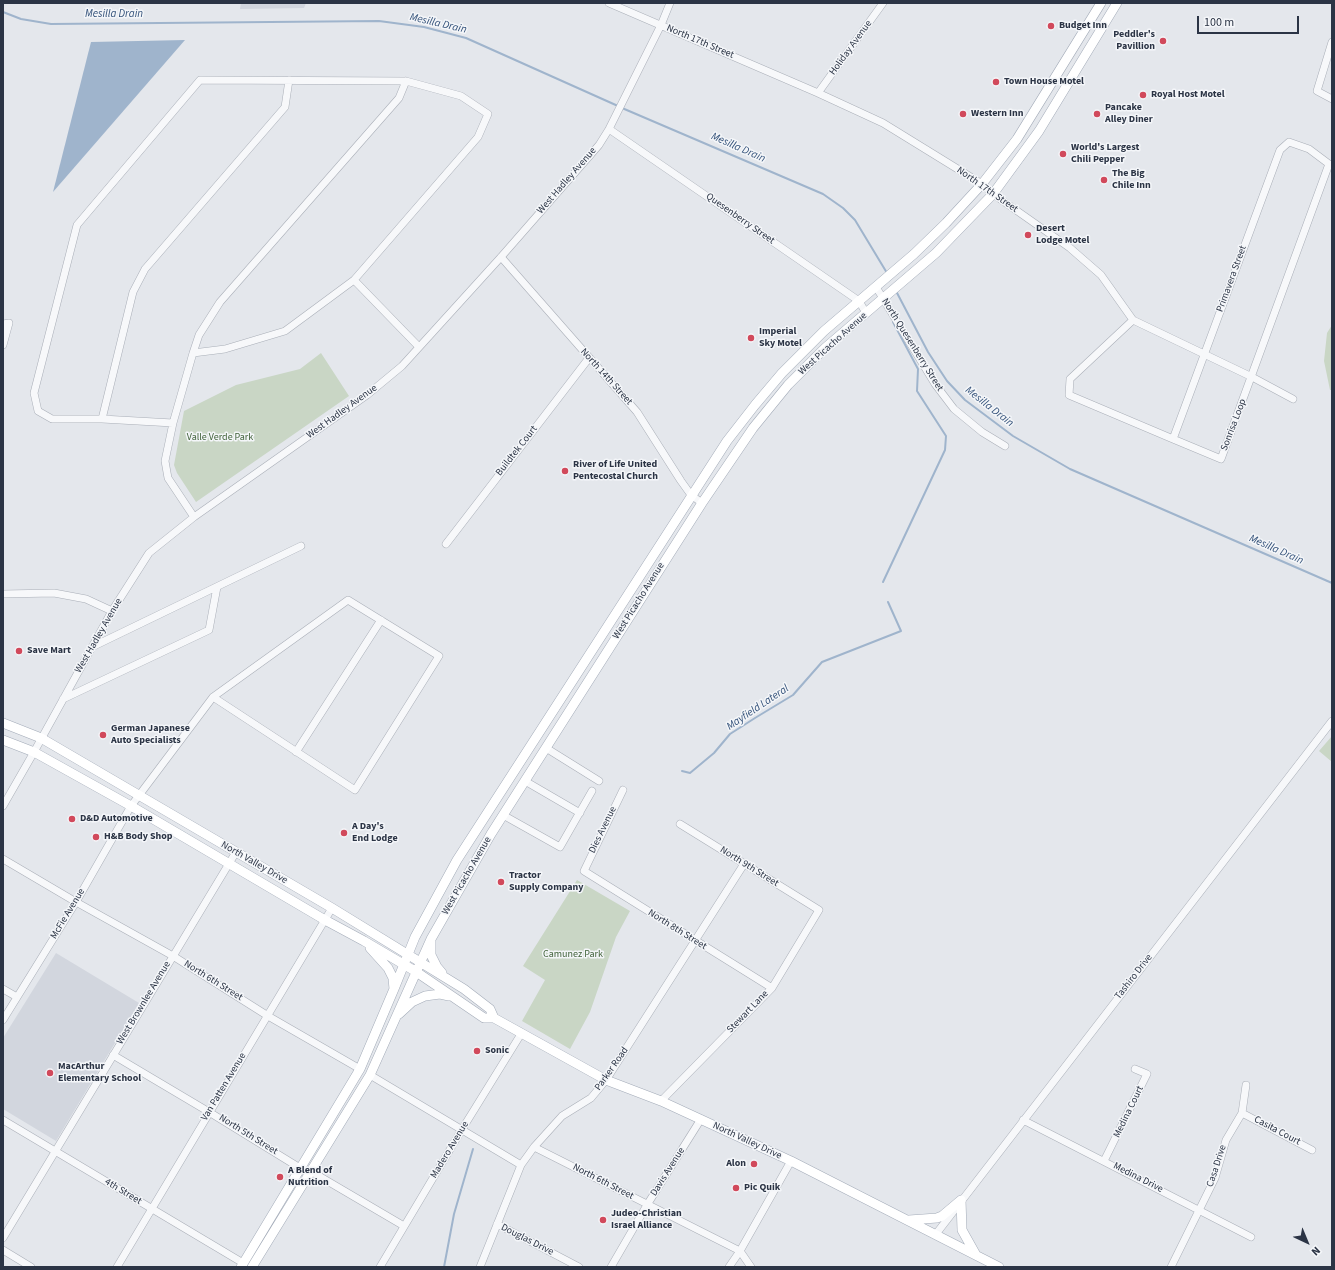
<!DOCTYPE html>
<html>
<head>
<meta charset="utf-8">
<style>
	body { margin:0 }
	#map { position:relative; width:1335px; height:1270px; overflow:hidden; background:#e4e7ec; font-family:"Source Sans 3",sans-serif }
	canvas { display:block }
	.frame { position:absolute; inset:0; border:4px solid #2b3445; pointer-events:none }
	.north { position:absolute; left:1287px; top:1222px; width:40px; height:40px; -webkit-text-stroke:3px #f4f6f9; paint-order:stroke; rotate:136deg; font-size:11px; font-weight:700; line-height:16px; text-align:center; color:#2b3445 }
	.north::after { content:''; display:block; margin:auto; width:14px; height:18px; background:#2b3445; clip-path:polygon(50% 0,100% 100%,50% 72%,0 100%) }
	.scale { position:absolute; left:1197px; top:16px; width:102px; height:18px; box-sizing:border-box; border:2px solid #2b3445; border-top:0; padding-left:5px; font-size:12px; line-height:14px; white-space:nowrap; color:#2b3445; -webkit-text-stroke:3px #f4f6f9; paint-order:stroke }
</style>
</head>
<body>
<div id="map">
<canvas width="1335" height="1270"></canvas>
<div class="frame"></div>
<div class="north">N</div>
<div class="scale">100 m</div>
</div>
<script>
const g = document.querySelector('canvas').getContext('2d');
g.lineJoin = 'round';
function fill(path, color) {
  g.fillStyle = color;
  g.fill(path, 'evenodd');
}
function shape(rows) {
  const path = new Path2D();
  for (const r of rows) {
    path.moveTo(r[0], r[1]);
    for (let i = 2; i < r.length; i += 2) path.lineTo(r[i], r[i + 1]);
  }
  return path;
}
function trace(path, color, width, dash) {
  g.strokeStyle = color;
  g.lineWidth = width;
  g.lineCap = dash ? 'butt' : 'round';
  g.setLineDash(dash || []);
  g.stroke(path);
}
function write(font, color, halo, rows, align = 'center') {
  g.font = font + ' "Source Sans 3",sans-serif';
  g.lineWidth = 3;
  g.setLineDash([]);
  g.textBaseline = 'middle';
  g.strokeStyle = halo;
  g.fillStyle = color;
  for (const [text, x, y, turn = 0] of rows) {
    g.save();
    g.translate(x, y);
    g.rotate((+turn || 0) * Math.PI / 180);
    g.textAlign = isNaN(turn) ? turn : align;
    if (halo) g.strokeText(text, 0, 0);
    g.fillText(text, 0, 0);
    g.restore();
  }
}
fill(shape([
	[241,3,306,3,304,8,240,9],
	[56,953,139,1003,56,1141,3,1109,3,1038]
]), '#d2d6de');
fill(shape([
	[1332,325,1332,390,1330,390,1324,361,1327,333],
	[321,353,349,396,196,502,177,473,174,465,184,411,236,385,300,369],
	[1332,736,1332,762,1319,751],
	[577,880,630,911,616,937,590,1012,570,1049,522,1021,545,980,523,966]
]), '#c9d6c5');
fill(shape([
	[185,40,53,192,91,42]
]), '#9fb4cc');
trace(shape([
	[3,12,21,19,51,24,379,21,424,27,466,38,618,106],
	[622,108,823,194,843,208,855,220,887,273],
	[896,291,928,352,947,381,965,400,1013,436,1070,469,1332,583],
	[883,582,945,450,946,436,917,391,918,369,893,322],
	[682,771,690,773,714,753,730,734,755,718,793,695,822,662,901,631,888,602],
	[444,1267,454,1214,473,1149]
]), '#9fb4cc', 2);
const minor = shape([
	[609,3,818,93,883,123,982,184,993,194,1070,248,1101,275,1133,320,1252,377,1293,399],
	[1332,42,1317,91,1332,99],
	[818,93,883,3],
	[609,129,859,301,866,313],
	[501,257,637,412,681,481,691,495,702,503],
	[354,280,419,347],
	[876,287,935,384,954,409,982,432,1005,446],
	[1133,320,1070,379,1069,395,1173,439,1221,459,1329,164,1309,149,1289,142,1280,150,1173,439],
	[3,324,9,323,3,345],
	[193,353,173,423,102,419,52,419,38,411,34,393,77,225,200,80,406,81,461,96,488,114,478,137,354,280,285,331,225,349,193,353,199,335,220,302,399,98,406,81],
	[102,419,133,292,145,269,285,107,289,80],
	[173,423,165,461,168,478,194,517],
	[446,544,589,358],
	[3,594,54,593,86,599,112,611],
	[92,647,301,546],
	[63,699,209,630,217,587],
	[546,748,599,781],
	[296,752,381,620],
	[525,781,580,813],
	[623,790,584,871,772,988],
	[3,806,34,752,112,611,149,553,194,517,367,395,402,366,501,257,599,145,609,129,661,25,670,3],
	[503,815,560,847,592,791],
	[3,859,76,902,173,956,268,1016,360,1069],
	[3,989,17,997],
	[3,1020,76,902,131,806,213,697,348,600,439,656,355,790,213,697],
	[113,1055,209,1112,300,1168],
	[370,1075,521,1165],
	[661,1101,772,988,819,910,680,824],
	[1242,1113,1312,1150],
	[3,1120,243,1263],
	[1023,1120,1251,1237],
	[534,1147,740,1251,751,1267],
	[1104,1161,1147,1074,1135,1069],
	[312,1172,404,1226],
	[497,1224,579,1267],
	[936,1234,1332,721],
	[3,1238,236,852],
	[3,1250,31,1267],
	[117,1267,332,908],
	[380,1267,461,1131,521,1034],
	[480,1267,521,1165,534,1147,562,1116,591,1098,606,1080,744,864],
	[611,1267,647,1205,701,1119],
	[729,1267,740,1251,791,1161],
	[1171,1267,1215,1178,1226,1140,1242,1113,1246,1085]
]);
const major = shape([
	[3,723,41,738,332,908,464,989,490,1009,494,1018],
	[3,740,34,752,131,806,325,920,364,941,415,971,484,1018,494,1018,606,1080,661,1101,791,1161,999,1267],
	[431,941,431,955,437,967,442,973],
	[370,948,388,968,393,978,394,989],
	[399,1014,412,1002,425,996,440,994,449,996],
	[961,1200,962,1230,976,1255],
	[909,1220,937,1218,942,1216,961,1200],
	[241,1267,360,1069,394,989,415,937,457,860,727,441,755,405,782,373,824,331,914,254,946,223,982,184,1017,139,1101,3],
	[252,1267,370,1075,431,939,491,834,702,503,753,428,788,385,825,348,936,253,993,194,1039,131,1117,3]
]);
trace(minor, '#a9aeb7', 8);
trace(major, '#a3abb8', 10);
trace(minor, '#f7f8fa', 7);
trace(major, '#fff', 9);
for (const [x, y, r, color] of [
	[1051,26,4,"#d1495b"],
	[1163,41,4,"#d1495b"],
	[996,82,4,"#d1495b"],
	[1143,95,4,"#d1495b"],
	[963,114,4,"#d1495b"],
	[1097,114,4,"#d1495b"],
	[1063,154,4,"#d1495b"],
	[1104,180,4,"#d1495b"],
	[1028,235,4,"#d1495b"],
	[751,338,4,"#d1495b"],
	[565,471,4,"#d1495b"],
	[19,651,4,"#d1495b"],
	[103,735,4,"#d1495b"],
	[72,819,4,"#d1495b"],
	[344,833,4,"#d1495b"],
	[96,837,4,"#d1495b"],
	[501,882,4,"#d1495b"],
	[477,1051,4,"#d1495b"],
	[50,1073,4,"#d1495b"],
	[754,1164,4,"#d1495b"],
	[280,1177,4,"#d1495b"],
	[736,1188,4,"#d1495b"],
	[603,1220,4,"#d1495b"]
]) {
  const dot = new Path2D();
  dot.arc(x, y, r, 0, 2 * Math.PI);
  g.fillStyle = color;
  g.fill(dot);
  trace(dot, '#f4f6f9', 1.5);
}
write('bold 10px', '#2b3445', '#f4f6f9', [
	["Budget Inn",1059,26],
	["Peddler's",1155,35,"right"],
	["Pavillion",1155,47,"right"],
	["Town House Motel",1004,82],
	["Royal Host Motel",1151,95],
	["Pancake",1105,108],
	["Alley Diner",1105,120],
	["Western Inn",971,114],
	["World's Largest",1071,148],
	["Chili Pepper",1071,160],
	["The Big",1112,174],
	["Chile Inn",1112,186],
	["Desert",1036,229],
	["Lodge Motel",1036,241],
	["Imperial",759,332],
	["Sky Motel",759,344],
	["River of Life United",573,465],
	["Pentecostal Church",573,477],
	["Save Mart",27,651],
	["German Japanese",111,729],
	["Auto Specialists",111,741],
	["D&D Automotive",80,819],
	["A Day's",352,827],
	["End Lodge",352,839],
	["H&B Body Shop",104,837],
	["Tractor",509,876],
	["Supply Company",509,888],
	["Sonic",485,1051],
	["MacArthur",58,1067],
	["Elementary School",58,1079],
	["Alon",746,1164,"right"],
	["A Blend of",288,1171],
	["Nutrition",288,1183],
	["Pic Quik",744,1188],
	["Judeo-Christian",611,1214],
	["Israel Alliance",611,1226]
], 'left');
write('10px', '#2b3445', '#f4f6f9', [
	["North 17th Street",700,42,23],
	["Holiday Avenue",851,48,-54],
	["West Hadley Avenue",567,181,-49],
	["North 17th Street",987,190,35],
	["Quesenberry Street",740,219,35],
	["Primavera Street",1232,279,-70],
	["West Picacho Avenue",833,344,-42],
	["North Quesenberry Street",912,345,58],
	["North 14th Street",606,377,48],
	["West Hadley Avenue",342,412,-36],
	["Sonrisa Loop",1234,425,-69],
	["Buildtek Court",517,451,-52],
	["West Picacho Avenue",639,601,-58],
	["West Hadley Avenue",99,636,-60],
	["Dies Avenue",603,830,-64],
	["North Valley Drive",254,863,30],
	["North 9th Street",749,867,32],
	["West Picacho Avenue",467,876,-60],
	["McFie Avenue",68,914,-59],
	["North 8th Street",677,930,32],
	["Tashiro Drive",1134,977,-52],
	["North 6th Street",213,981,32],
	["West Brownlee Avenue",144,1003,-59],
	["Stewart Lane",748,1012,-46],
	["Parker Road",612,1069,-55],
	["Van Patten Avenue",224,1087,-59],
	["Medina Court",1129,1112,-64],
	["Casita Court",1277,1131,28],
	["North 5th Street",248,1135,32],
	["North Valley Drive",747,1141,25],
	["Madero Avenue",450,1150,-59],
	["Casa Drive",1217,1166,-72],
	["Davis Avenue",668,1172,-58],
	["Medina Drive",1138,1178,27],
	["North 6th Street",603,1182,27],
	["4th Street",123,1192,31],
	["Douglas Drive",527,1240,27]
]);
write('10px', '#3f6138', '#f4f6f9', [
	["Valle Verde Park",220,438],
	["Camunez Park",573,955]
]);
write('italic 11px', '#34527a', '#f4f6f9', [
	["Mesilla Drain",114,15],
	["Mesilla Drain",438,24,13],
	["Mesilla Drain",738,148,24],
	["Mesilla Drain",989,407,38],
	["Mesilla Drain",1276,550,24],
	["Mayfield Lateral",758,708,-34]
]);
</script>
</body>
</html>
